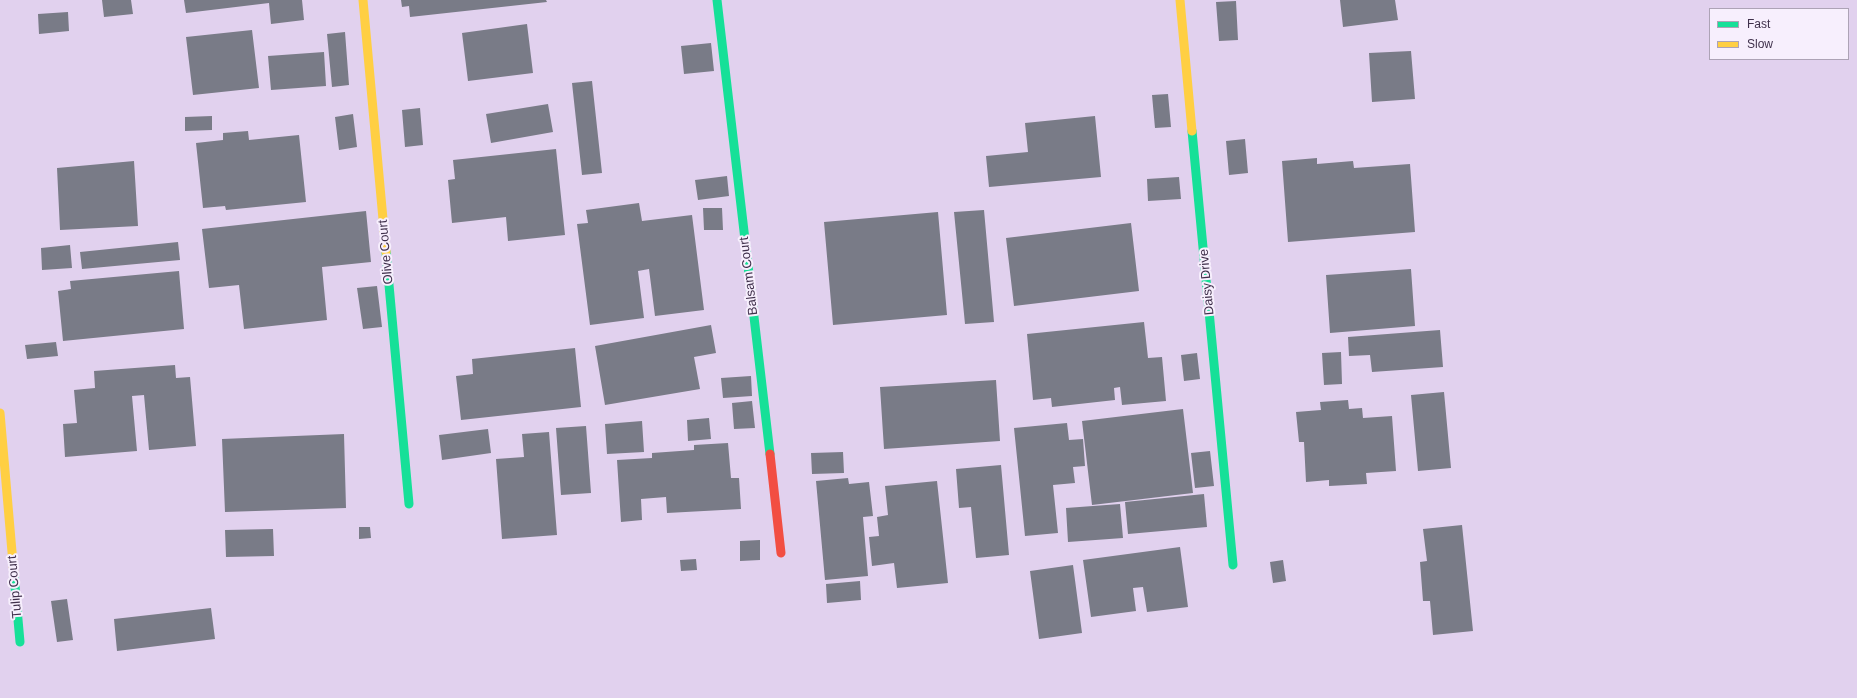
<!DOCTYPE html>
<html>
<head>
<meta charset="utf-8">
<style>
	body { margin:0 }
	#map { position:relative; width:1857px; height:698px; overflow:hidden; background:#e1d1ee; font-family:Helvetica,sans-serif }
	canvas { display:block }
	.legend { position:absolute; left:1709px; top:8px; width:140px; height:52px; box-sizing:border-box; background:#f7effd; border:1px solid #ada3b6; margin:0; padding:5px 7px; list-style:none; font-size:12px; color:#3f304b }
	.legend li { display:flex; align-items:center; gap:8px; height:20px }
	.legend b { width:20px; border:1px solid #ada3b6 }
</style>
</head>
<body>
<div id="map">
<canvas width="1857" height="698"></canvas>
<ul class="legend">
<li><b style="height:5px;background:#16e098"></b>Fast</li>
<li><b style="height:5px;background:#ffcf43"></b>Slow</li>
</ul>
</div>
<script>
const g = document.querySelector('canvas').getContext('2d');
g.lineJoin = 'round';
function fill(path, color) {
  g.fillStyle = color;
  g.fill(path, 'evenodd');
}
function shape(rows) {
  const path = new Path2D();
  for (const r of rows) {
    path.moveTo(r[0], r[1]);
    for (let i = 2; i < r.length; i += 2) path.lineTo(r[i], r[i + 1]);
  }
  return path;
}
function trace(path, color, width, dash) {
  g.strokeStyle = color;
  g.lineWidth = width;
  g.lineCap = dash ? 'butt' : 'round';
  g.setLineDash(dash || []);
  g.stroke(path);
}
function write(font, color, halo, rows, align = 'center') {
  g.font = font + ' Helvetica,sans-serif';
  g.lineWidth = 4;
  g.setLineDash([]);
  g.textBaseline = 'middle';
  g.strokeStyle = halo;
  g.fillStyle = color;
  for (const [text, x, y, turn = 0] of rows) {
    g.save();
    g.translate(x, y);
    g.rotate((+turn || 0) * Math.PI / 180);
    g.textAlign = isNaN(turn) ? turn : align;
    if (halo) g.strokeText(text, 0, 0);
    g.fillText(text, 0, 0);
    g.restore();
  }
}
fill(shape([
	[102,0,131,0,133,14,104,17],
	[184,0,302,0,304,20,271,24,269,3,186,13],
	[401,0,546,0,547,2,410,17,409,6,402,7],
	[1340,0,1395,0,1398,20,1343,27],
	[1236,1,1238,40,1219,41,1216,2],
	[68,12,69,31,39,34,38,14],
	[527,24,533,73,468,81,462,33],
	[252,30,259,88,193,95,186,37],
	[345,32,349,85,332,87,327,34],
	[711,43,714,71,684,74,681,46],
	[1411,51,1415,99,1372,102,1369,53],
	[324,52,326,86,271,90,268,56],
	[592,81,602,173,582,175,572,83],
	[1168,94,1171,127,1155,128,1152,95],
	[548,104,553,132,491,143,486,114],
	[420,108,423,145,405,147,402,110],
	[353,114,357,147,339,150,335,117],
	[212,116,212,130,185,131,185,117],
	[1095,116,1101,177,989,187,986,156,1028,152,1025,123],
	[248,131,249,140,299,135,306,202,226,210,225,206,203,208,196,143,223,140,223,133],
	[1245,139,1248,173,1229,175,1226,141],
	[556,149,565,235,508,241,506,217,452,223,448,180,455,179,453,160],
	[1317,158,1317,164,1353,161,1354,168,1410,164,1415,232,1288,242,1282,161],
	[134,161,138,226,60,230,57,168],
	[727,176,729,196,698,200,695,180],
	[1179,177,1181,199,1148,201,1147,179],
	[639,203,642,221,692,215,704,310,655,316,649,269,638,271,644,318,590,325,577,224,588,223,586,210],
	[703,208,722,208,723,230,704,230],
	[984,210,994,322,965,324,954,212],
	[366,211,371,262,322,267,327,320,244,329,239,285,209,288,202,229],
	[938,212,947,315,833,325,824,222],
	[1131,223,1139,291,1014,306,1006,238],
	[178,242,180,260,82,269,80,252],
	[70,245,72,268,42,270,41,248],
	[1411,269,1415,326,1330,333,1326,275],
	[179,271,184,329,63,341,58,291,71,289,70,281],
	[377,286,382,327,363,329,357,288],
	[1144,322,1148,358,1162,357,1166,401,1122,405,1120,387,1114,388,1115,400,1052,407,1051,398,1033,400,1027,334],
	[711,325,716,353,694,357,700,389,605,405,595,346],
	[1440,330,1443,367,1372,372,1370,355,1349,356,1348,337],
	[56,342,58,356,27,359,25,345],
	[575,348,581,407,461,420,456,376,473,374,472,359],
	[1341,352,1342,384,1324,385,1322,353],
	[1197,353,1200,379,1184,381,1181,355],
	[175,365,176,378,190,377,196,446,149,450,144,395,132,396,137,451,65,457,63,424,77,423,74,390,95,388,94,371],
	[751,376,752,396,723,398,721,378],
	[996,380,1000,441,884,449,880,387],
	[1444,392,1451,468,1418,471,1411,395],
	[1348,400,1349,409,1362,408,1363,418,1392,416,1396,471,1366,473,1367,484,1329,486,1329,480,1306,482,1304,442,1299,442,1296,412,1321,410,1320,402],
	[752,401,755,428,734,429,732,403],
	[1183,409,1193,493,1092,505,1082,421],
	[709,418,711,439,688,441,687,420],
	[642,421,644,452,607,454,605,424],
	[1067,423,1069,440,1083,439,1085,466,1073,467,1075,483,1053,485,1058,533,1025,536,1014,428],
	[586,426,591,493,561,495,556,428],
	[488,429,491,453,442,460,439,435],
	[549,432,557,535,502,539,496,459,524,457,522,434],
	[344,434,346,508,225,512,222,439],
	[728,443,731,478,739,478,741,509,667,513,666,497,641,499,642,520,621,522,617,460,652,458,652,453,694,450,694,445],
	[1210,451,1214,486,1195,488,1191,453],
	[843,452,844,473,812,474,811,453],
	[1001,465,1009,555,976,558,971,507,959,508,956,469],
	[848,478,849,484,869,482,873,516,863,517,868,576,825,580,816,481],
	[937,481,948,583,897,588,894,563,872,566,869,537,879,536,877,517,888,515,885,486],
	[1204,494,1207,527,1128,534,1125,502],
	[1120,504,1123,538,1068,542,1066,508],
	[1462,525,1473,631,1433,635,1430,601,1423,601,1420,562,1427,561,1423,529],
	[359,527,370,527,371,538,359,539],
	[273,529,274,556,226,557,225,530],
	[760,540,760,560,740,561,740,541],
	[1180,547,1188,607,1147,612,1143,587,1133,588,1136,611,1091,617,1083,560],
	[696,559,697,570,681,571,680,560],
	[1283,560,1286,581,1273,583,1270,562],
	[1073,565,1082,633,1039,639,1030,571],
	[860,581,861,600,827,603,826,584],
	[67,599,73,640,57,642,51,601],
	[211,608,215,639,117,651,114,619]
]), '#797b87');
trace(shape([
	[717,0,770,454],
	[1192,131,1233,565],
	[386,252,409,504],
	[14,575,20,642]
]), '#16e098', 9);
trace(shape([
	[363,0,386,252],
	[1180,0,1192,131],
	[0,413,14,575]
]), '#ffcf43', 9);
trace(shape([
	[770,454,781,553]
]), '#f24e42', 9);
write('13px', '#3f304b', '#f7effd', [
	["Olive Court",386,252,-95],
	["Balsam Court",749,276,-97],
	["Daisy Drive",1207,282,-95],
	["Tulip Court",15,587,-95]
]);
</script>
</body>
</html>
